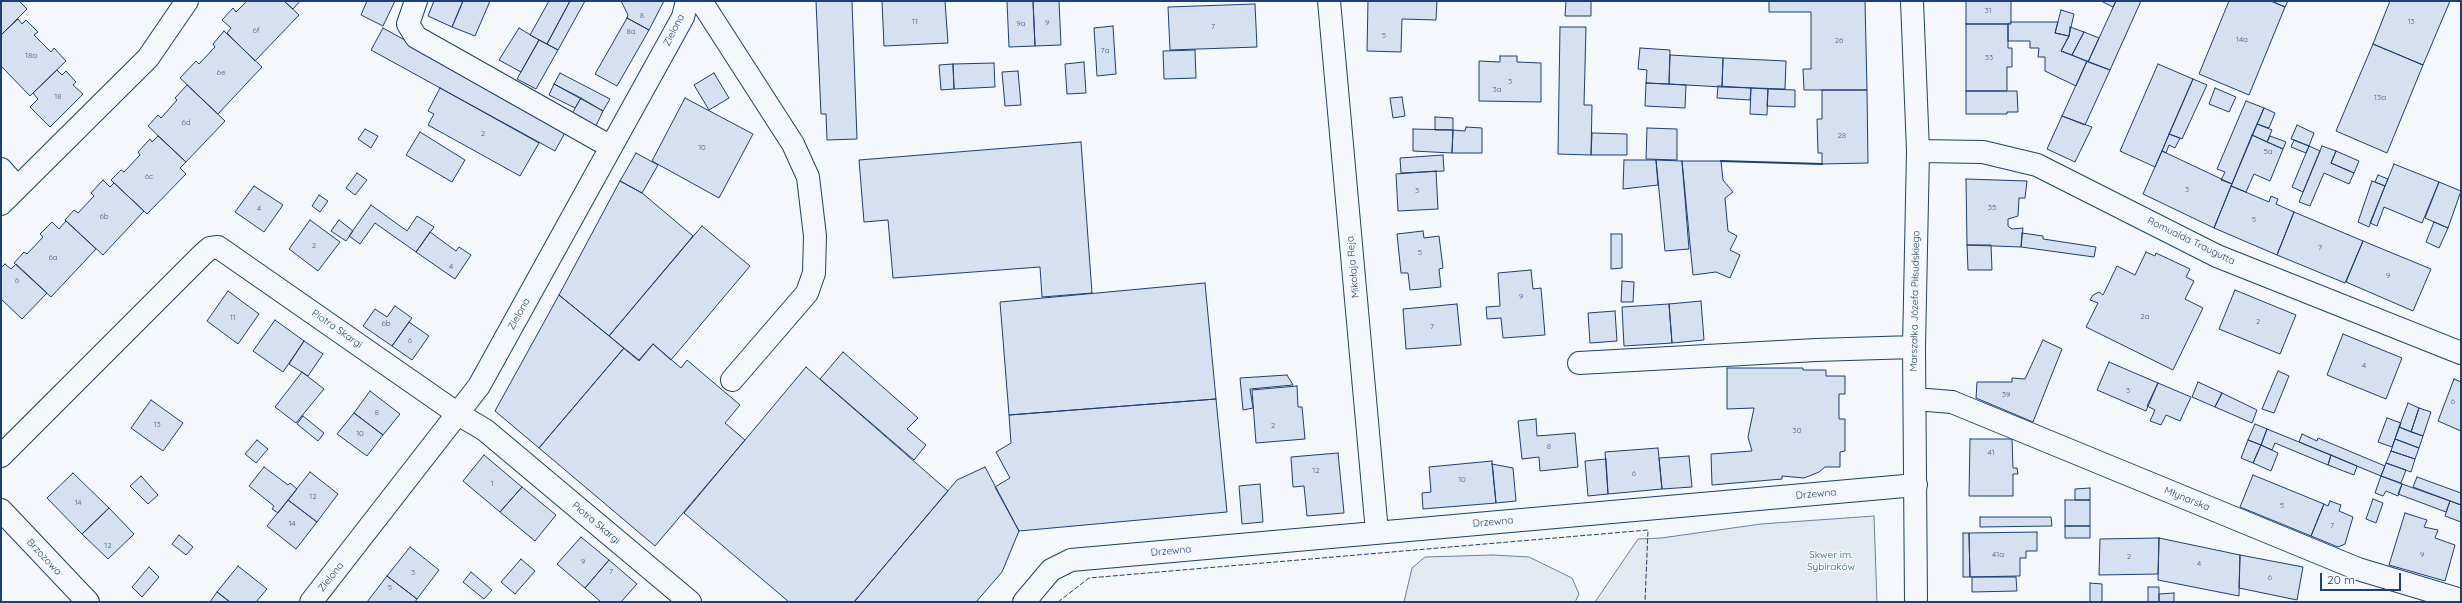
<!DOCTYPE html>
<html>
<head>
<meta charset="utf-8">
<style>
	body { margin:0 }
	#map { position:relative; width:2462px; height:603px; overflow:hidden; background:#f4f7fb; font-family:Quicksand,sans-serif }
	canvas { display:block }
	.frame { position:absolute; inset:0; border:2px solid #1d3f73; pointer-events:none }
	.scale { position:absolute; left:2320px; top:573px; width:81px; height:18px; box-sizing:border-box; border:2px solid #1d3f73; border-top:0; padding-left:5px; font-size:12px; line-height:14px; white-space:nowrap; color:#1d3f73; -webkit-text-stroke:3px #f4f7fb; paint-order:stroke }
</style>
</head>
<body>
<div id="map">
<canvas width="2462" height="603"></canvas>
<div class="frame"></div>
<div class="scale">20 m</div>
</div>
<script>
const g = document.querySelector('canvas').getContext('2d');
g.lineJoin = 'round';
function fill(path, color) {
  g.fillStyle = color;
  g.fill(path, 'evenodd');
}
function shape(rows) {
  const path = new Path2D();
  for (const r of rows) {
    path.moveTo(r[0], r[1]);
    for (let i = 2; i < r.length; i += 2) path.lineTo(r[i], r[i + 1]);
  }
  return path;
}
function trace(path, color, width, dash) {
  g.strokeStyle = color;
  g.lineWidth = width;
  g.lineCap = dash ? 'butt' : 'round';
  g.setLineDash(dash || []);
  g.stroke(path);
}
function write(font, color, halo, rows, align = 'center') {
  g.font = font + ' Quicksand,sans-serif';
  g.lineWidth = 3;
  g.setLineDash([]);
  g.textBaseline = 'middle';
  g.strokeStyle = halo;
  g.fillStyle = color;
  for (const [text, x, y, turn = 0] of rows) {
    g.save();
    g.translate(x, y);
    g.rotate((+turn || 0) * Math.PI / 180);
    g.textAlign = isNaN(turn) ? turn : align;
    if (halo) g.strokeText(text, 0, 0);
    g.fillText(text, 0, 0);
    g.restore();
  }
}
const green = shape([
	[1874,516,1877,602,1595,602,1638,539,1661,538,1761,524,1874,516],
	[1493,555,1529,557,1572,578,1579,594,1575,602,1404,602,1412,568,1425,557,1493,555]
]);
fill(green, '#e3e9f0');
trace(green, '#687fa3', 1);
const building = shape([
	[1,1,19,1,27,9,1,35,1,1],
	[247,1,284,1,299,15,255,61,227,33,231,28,222,20,233,8,236,12,247,1],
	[284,1,300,1,293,9,284,1],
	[367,1,395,1,383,26,361,15,367,1],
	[434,1,463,1,452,27,428,16,434,1],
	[463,1,490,1,475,36,452,27,463,1],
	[549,1,570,1,547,44,530,35,549,1],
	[570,1,585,1,558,50,547,44,570,1],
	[621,1,664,1,649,30,627,18,628,15,621,1],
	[816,1,852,1,857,139,827,140,826,114,821,114,816,1],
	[882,1,945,1,948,43,884,46,882,1],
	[1007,1,1033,1,1035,46,1009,47,1007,1],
	[1033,1,1059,1,1061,45,1035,46,1033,1],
	[1368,1,1437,1,1436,20,1402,19,1401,52,1367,51,1368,1],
	[1566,1,1591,1,1591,16,1565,16,1566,1],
	[1769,1,1865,1,1867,90,1804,90,1803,69,1811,69,1811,12,1769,12,1769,1],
	[1966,1,2011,1,2011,24,1966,24,1966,1],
	[2101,1,2116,1,2113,7,2101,1],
	[2116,1,2141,1,2110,70,2088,62,2116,1],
	[2229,1,2271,1,2285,7,2249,95,2199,74,2229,1],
	[2271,1,2288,1,2285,7,2271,1],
	[2390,1,2450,1,2423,65,2373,44,2390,1],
	[1255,4,1257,47,1170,50,1168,7,1255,4],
	[2061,10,2074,14,2069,36,2055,33,2061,10],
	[627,18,649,30,617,86,595,74,627,18],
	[18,19,22,24,26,20,38,32,34,35,51,52,54,48,66,61,30,96,1,66,1,35,18,19],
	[2011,22,2058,22,2055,33,2069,36,2061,51,2087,61,2076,86,2045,71,2045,57,2038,57,2039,48,2030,48,2030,41,2008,41,2008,24,2011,22],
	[1966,24,2008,24,2008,48,2012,48,2012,67,2007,67,2007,91,1966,91,1966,24],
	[1113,26,1116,74,1097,76,1094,28,1113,26],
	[1560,27,1586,27,1584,105,1592,105,1591,155,1558,154,1560,27],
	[2070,27,2084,32,2072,55,2061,51,2069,36,2070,27],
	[383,28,567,129,555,151,371,50,383,28],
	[519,28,539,40,521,72,499,60,519,28],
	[224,31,262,67,218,114,180,78,196,61,199,64,215,47,213,44,224,31],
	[2084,32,2099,38,2088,62,2072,55,2084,32],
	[539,40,558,50,536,89,517,79,539,40],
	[2373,44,2423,65,2387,153,2336,131,2373,44],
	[1640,48,1670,50,1669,84,1646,83,1647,70,1638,69,1640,48],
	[1195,50,1196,78,1164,79,1163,51,1195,50],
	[1670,55,1723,58,1722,87,1669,84,1670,55],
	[1500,56,1517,56,1517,62,1541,63,1541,102,1479,101,1479,61,1500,62,1500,56],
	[1723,58,1786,61,1785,89,1722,87,1723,58],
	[2087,61,2110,70,2085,125,2062,116,2087,61],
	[1084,62,1086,93,1067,94,1065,64,1084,62],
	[994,63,995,87,954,89,953,64,994,63],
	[953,64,954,89,941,90,939,65,953,64],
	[2158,64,2193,79,2155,167,2120,151,2158,64],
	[57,70,62,75,66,71,76,82,73,85,83,94,50,127,30,107,38,99,33,93,57,70],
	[1018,71,1021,105,1005,106,1002,72,1018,71],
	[560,73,610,99,603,111,554,84,560,73],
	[714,73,729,98,709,110,694,85,714,73],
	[2193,79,2207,85,2182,139,2169,134,2193,79],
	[1646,83,1686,85,1685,108,1645,106,1646,83],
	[554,84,581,98,575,108,549,95,554,84],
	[187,85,225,121,186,162,148,126,158,115,161,118,177,100,175,98,187,85],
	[1718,86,1751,88,1750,100,1717,98,1718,86],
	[440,88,539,143,520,176,428,125,434,114,428,111,440,88],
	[1751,88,1768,89,1767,115,1750,114,1751,88],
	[2215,88,2236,97,2229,112,2209,104,2215,88],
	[1768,89,1795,90,1795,107,1767,106,1768,89],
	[1822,90,1867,90,1868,163,1822,164,1822,153,1818,153,1817,119,1822,119,1822,90],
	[1966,91,2017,91,2018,112,2007,112,2007,114,1966,114,1966,91],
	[1402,97,1405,116,1393,118,1390,98,1402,97],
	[581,98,603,111,594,130,570,117,581,98],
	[685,98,753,134,719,198,652,161,685,98],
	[2246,101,2264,108,2232,184,2221,180,2225,172,2217,169,2246,101],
	[2264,108,2275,113,2269,128,2257,124,2264,108],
	[2062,116,2092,127,2075,162,2047,149,2062,116],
	[1435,117,1453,118,1453,130,1435,130,1435,117],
	[2257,124,2272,130,2267,142,2252,135,2257,124],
	[2297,125,2314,133,2309,146,2291,139,2297,125],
	[1466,127,1482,128,1482,153,1452,153,1453,130,1465,131,1466,127],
	[1647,128,1677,129,1677,160,1646,159,1647,128],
	[365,129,378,136,371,148,358,139,365,129],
	[1413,129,1453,130,1452,153,1413,151,1413,129],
	[420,132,465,160,452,182,406,155,420,132],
	[1592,133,1627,134,1627,155,1591,155,1592,133],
	[2169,134,2180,138,2175,148,2169,145,2166,153,2162,151,2169,134],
	[2252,135,2283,149,2270,181,2254,174,2246,192,2231,186,2252,135],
	[158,136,186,162,180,168,186,174,147,214,111,180,121,170,124,172,140,155,138,152,150,139,152,142,158,136],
	[2270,136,2286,142,2283,149,2267,142,2270,136],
	[2294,140,2309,146,2306,153,2291,147,2294,140],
	[1081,142,1092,293,1042,297,1040,267,893,278,888,220,864,222,859,160,1081,142],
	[2309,146,2320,151,2303,192,2292,187,2309,146],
	[2322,146,2336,151,2331,163,2354,173,2349,184,2324,173,2310,206,2299,202,2322,146],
	[2162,151,2232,184,2214,228,2143,194,2162,151],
	[2336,151,2359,161,2354,173,2331,163,2336,151],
	[636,153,658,165,642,193,620,181,636,153],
	[1443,155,1444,171,1401,173,1400,158,1443,155],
	[1624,160,1656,160,1658,185,1623,189,1624,160],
	[1656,160,1682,161,1689,249,1665,251,1656,160],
	[1682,161,1721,161,1723,180,1733,192,1725,198,1728,231,1737,236,1730,250,1740,255,1730,278,1716,272,1693,275,1682,161],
	[2394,164,2439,182,2422,223,2384,207,2377,226,2370,223,2394,164],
	[1436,171,1438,209,1398,211,1396,174,1436,171],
	[357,173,367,180,355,195,346,188,357,173],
	[2378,175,2388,179,2385,186,2375,182,2378,175],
	[1966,179,2027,181,2025,198,2019,198,2018,216,2008,219,2008,226,2012,229,2023,228,2021,247,1967,245,1966,179],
	[103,180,110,187,114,183,144,211,103,255,65,220,74,210,78,213,94,196,91,193,103,180],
	[620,181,642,193,693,236,609,336,559,295,620,181],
	[2372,181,2385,186,2369,227,2358,222,2372,181],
	[2439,182,2461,191,2448,228,2425,218,2439,182],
	[254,186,283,205,264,232,235,212,254,186],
	[2231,186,2269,202,2271,196,2278,199,2276,204,2294,212,2277,255,2214,228,2231,186],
	[319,195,328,201,320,212,312,206,319,195],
	[371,205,407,231,417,216,434,227,416,252,375,223,360,244,349,236,371,205],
	[2294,212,2363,241,2345,283,2277,255,2294,212],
	[310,220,340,242,318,271,289,249,310,220],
	[339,220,353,231,346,241,331,231,339,220],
	[66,221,96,249,51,297,14,263,24,252,27,254,43,237,40,234,52,222,59,229,66,221],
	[2434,222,2448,228,2439,248,2426,242,2434,222],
	[702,226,750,266,671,360,653,344,639,361,609,336,702,226],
	[1423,231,1424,238,1439,236,1443,268,1439,269,1441,287,1410,290,1408,273,1401,273,1397,234,1423,231],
	[430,232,456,251,459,247,471,255,455,279,416,252,430,232],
	[2022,233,2043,236,2043,239,2096,247,2094,257,2021,247,2022,233],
	[1611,234,1622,234,1622,268,1611,269,1611,234],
	[2363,241,2431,269,2413,311,2346,282,2363,241],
	[1967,245,1991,245,1992,270,1968,270,1967,245],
	[2146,252,2155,256,2156,253,2190,269,2186,277,2194,281,2185,299,2203,308,2173,370,2086,327,2098,303,2090,300,2093,295,2099,292,2103,295,2117,266,2135,275,2146,252],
	[5,264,11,269,16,264,47,293,22,319,1,299,1,268,5,264],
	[1531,270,1533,289,1541,288,1545,335,1503,338,1501,318,1487,319,1486,307,1500,306,1498,273,1531,270],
	[1622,281,1634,282,1633,302,1621,302,1622,281],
	[1205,283,1216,399,1009,415,1000,302,1205,283],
	[2235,290,2296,315,2280,354,2219,329,2235,290],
	[228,291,259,314,238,344,207,321,228,291],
	[559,295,624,348,539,448,495,411,559,295],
	[1701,301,1704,340,1672,343,1669,304,1701,301],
	[1457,304,1461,345,1406,349,1403,309,1457,304],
	[1669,304,1672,343,1624,346,1622,307,1669,304],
	[395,306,412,318,392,346,363,326,375,309,387,317,395,306],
	[1615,311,1617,341,1590,343,1588,313,1615,311],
	[275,320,304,341,283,372,253,351,275,320],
	[409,322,429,336,412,360,392,346,409,322],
	[2343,334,2402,358,2386,399,2327,375,2343,334],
	[2043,340,2062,349,2033,422,1976,398,1977,382,2012,382,2012,378,2025,379,2043,340],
	[304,341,323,354,308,376,289,364,304,341],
	[653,344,681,368,687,360,740,405,725,423,745,440,655,546,539,448,624,348,639,360,653,344],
	[843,352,918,418,907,429,926,445,914,460,820,379,843,352],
	[2109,362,2158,383,2146,411,2097,390,2109,362],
	[806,367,948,491,854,602,789,602,684,513,806,367],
	[1727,368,1803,368,1803,370,1826,370,1826,376,1845,376,1845,394,1839,394,1839,419,1845,419,1845,451,1840,452,1840,467,1825,467,1819,472,1804,478,1782,476,1782,479,1712,485,1711,454,1752,451,1748,437,1754,408,1727,409,1727,368],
	[2278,371,2289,376,2274,413,2262,409,2278,371],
	[302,372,324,389,296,423,275,407,302,372],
	[1287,375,1293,385,1250,389,1253,408,1243,410,1240,378,1287,375],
	[2454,379,2461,382,2461,431,2438,421,2454,379],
	[2198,382,2222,393,2215,407,2192,397,2198,382],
	[2158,383,2191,397,2180,421,2166,415,2161,425,2150,421,2155,410,2147,406,2158,383],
	[1297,386,1298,407,1302,407,1305,439,1256,443,1252,390,1297,386],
	[370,391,400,414,383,435,354,413,370,391],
	[2222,393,2257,410,2252,423,2215,407,2222,393],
	[1216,399,1227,512,1019,531,995,487,1010,478,996,452,1011,443,1009,415,1216,399],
	[151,400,183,423,163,451,131,428,151,400],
	[2408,403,2419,408,2411,432,2399,427,2408,403],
	[2419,408,2431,412,2423,436,2411,432,2419,408],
	[354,413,383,435,367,456,337,434,354,413],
	[303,416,324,433,318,441,297,424,303,416],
	[2387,418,2401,423,2392,447,2378,442,2387,418],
	[1536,419,1537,436,1575,433,1578,467,1540,471,1539,457,1522,459,1518,421,1536,419],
	[2255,424,2267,429,2261,445,2248,440,2255,424],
	[2399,427,2423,436,2419,448,2395,439,2399,427],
	[2267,429,2331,455,2328,465,2275,443,2272,450,2261,445,2267,429],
	[2302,434,2317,441,2318,438,2385,466,2381,476,2299,442,2302,434],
	[1970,439,2012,439,2013,468,2017,468,2018,474,2013,474,2013,496,1969,496,1970,439],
	[2395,439,2419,448,2415,459,2391,451,2395,439],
	[257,440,268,449,256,463,245,454,257,440],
	[2248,440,2261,445,2253,463,2241,458,2248,440],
	[2261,445,2278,453,2271,471,2253,463,2261,445],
	[1658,448,1662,489,1608,494,1605,452,1658,448],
	[2391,451,2415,459,2411,472,2386,463,2391,451],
	[1338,453,1344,513,1307,516,1304,486,1293,487,1291,457,1338,453],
	[484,455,522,487,500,512,463,481,484,455],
	[2331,455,2357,466,2354,475,2328,465,2331,455],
	[1689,456,1692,487,1662,489,1659,458,1689,456],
	[1606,459,1608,494,1588,496,1585,461,1606,459],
	[1492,461,1496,503,1423,509,1422,493,1431,492,1429,467,1492,461],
	[2386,463,2406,470,2401,483,2381,476,2386,463],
	[1492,464,1513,468,1516,501,1496,503,1492,464],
	[264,467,288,485,290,483,297,489,278,513,272,509,274,506,249,486,264,467],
	[985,467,1019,531,1002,572,976,602,854,602,957,480,985,467],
	[310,472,338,494,317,522,288,500,310,472],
	[73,473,109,508,82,534,47,498,73,473],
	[2253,475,2324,504,2311,536,2240,507,2253,475],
	[141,476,158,495,148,504,130,486,141,476],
	[2381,476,2402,484,2398,496,2386,491,2383,496,2375,493,2381,476],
	[2417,477,2461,493,2461,505,2413,487,2417,477],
	[1260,484,1263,522,1242,524,1239,486,1260,484],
	[2402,484,2450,501,2446,512,2398,494,2402,484],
	[522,487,556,515,535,541,500,512,522,487],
	[2090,488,2090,500,2075,500,2075,489,2090,488],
	[2373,499,2383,503,2376,523,2366,519,2373,499],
	[288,500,317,522,296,549,267,526,288,500],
	[2065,500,2090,500,2090,526,2065,526,2065,500],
	[2330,501,2341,505,2339,511,2353,517,2345,544,2338,547,2311,536,2324,504,2328,506,2330,501],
	[2450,501,2461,505,2461,522,2445,516,2450,501],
	[109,508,134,534,108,559,82,534,109,508],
	[2405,513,2427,520,2424,527,2438,530,2435,538,2455,545,2445,581,2389,565,2405,513],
	[1980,517,2051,517,2052,526,1980,527,1980,517],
	[2065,526,2090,526,2090,538,2065,538,2065,526],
	[2037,532,2037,551,2026,551,2026,558,2020,558,2020,576,1970,577,1969,533,2037,532],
	[1963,533,1969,533,1970,577,1963,577,1963,533],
	[179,535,193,547,186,555,172,544,179,535],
	[581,537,609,560,585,588,557,564,581,537],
	[2159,538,2158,574,2099,575,2100,539,2159,538],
	[2159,538,2240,555,2239,596,2158,580,2159,538],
	[410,547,439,570,417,599,387,576,410,547],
	[2240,555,2303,567,2297,600,2239,588,2240,555],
	[521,559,535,571,515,594,501,582,521,559],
	[609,560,637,584,621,602,601,602,585,588,609,560],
	[238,566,267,589,256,602,230,602,217,592,238,566],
	[149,567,159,577,142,597,132,587,149,567],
	[471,572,492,590,484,599,463,582,471,572],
	[387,576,417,599,415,602,367,602,387,576],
	[1972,577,2016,577,2017,591,1972,592,1972,577],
	[2090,583,2102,584,2102,602,2090,602,2090,583],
	[2148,587,2159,587,2159,602,2148,602,2148,587],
	[217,592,230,602,210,602,217,592],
	[2174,593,2174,602,2159,602,2159,594,2174,593]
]);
fill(building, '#d5e0f0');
trace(building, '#1d3f73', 1);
const minor = shape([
	[416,1,408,24,416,37,611,147],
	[701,1,793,144,808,177,815,236,814,273,807,293,732,380],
	[1329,1,1377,532],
	[1912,1,1918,151,1914,347,1916,602],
	[1918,151,1983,152,2037,165,2217,256,2461,353],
	[1,169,17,187],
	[1,204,148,58,187,1],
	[1579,363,1816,350,1914,347],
	[1915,399,1952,402,2358,569,2461,600],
	[1,456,202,255,210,248,218,247,458,414,485,430,690,602],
	[1,510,88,602],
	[311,602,479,386,683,17,687,1],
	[1024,602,1051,570,1071,560,1916,485]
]);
trace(minor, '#1d3f73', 24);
trace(minor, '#f4f7fb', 22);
trace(shape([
	[1058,602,1089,578,1648,530,1645,602]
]), '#1d3f73', 1, [5, 2]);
trace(shape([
	[1721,161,1822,164]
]), '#1d3f73', 2);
write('8px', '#4b6792', null, [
	["31",1988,11],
	["8",642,16],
	["11",915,22],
	["13",2411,22],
	["9",1047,23],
	["9a",1021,24],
	["7",1213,27],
	["6f",256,31],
	["8a",631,32],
	["5",1384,36],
	["14a",2242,40],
	["26",1839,41],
	["7a",1105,51],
	["18a",31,56],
	["33",1989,58],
	["6e",221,73],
	["3",1510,82],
	["3a",1497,90],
	["18",58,97],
	["13a",2380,98],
	["6d",186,123],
	["2",483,134],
	["28",1842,136],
	["10",702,148],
	["5a",2268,152],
	["6c",149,177],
	["3",2187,190],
	["3",1417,191],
	["35",1992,208],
	["4",259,209],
	["6b",104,217],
	["5",2254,220],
	["2",314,246],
	["7",2320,248],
	["5",1420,253],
	["6a",53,258],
	["4",451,267],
	["9",2388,276],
	["6",17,281],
	["9",1521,297],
	["2a",2145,317],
	["11",233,318],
	["2",2258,322],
	["6b",386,324],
	["7",1432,327],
	["6",410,341],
	["4",2364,366],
	["3",2128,391],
	["39",2006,395],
	["6",2453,402],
	["8",377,413],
	["13",157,425],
	["2",1273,426],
	["30",1797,431],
	["10",360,434],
	["8",1549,447],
	["41",1991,453],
	["12",1316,471],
	["6",1634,474],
	["10",1462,480],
	["1",492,484],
	["12",313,497],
	["14",78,503],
	["5",2282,506],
	["14",292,524],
	["7",2332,526],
	["12",108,546],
	["41a",1998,555],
	["9",2422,555],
	["2",2129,557],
	["9",583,562],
	["4",2199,564],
	["7",611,572],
	["3",413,573],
	["6",2270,578],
	["5",390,588]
]);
write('10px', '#1d3f73', '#f4f7fb', [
	["Zielona",674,30,-63],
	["Romualda Traugutta",2191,241,26],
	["Mikołaja Reja",1353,267,-95],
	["Marszałka Józefa Piłsudskiego",1915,301,-89],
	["Zielona",519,314,-61],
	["Piotra Skargi",337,329,35],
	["Drzewna",1816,494,-5],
	["Młynarska",2187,499,22],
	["Drzewna",1493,522,-5],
	["Piotra Skargi",596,523,40],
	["Drzewna",1171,551,-5],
	["Brzozowa",44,557,47],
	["Zielona",331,577,-52]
]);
write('10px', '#2c6c60', '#f4f7fb', [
	["Skwer im.",1831,555],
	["Sybiraków",1831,567]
]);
</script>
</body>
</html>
